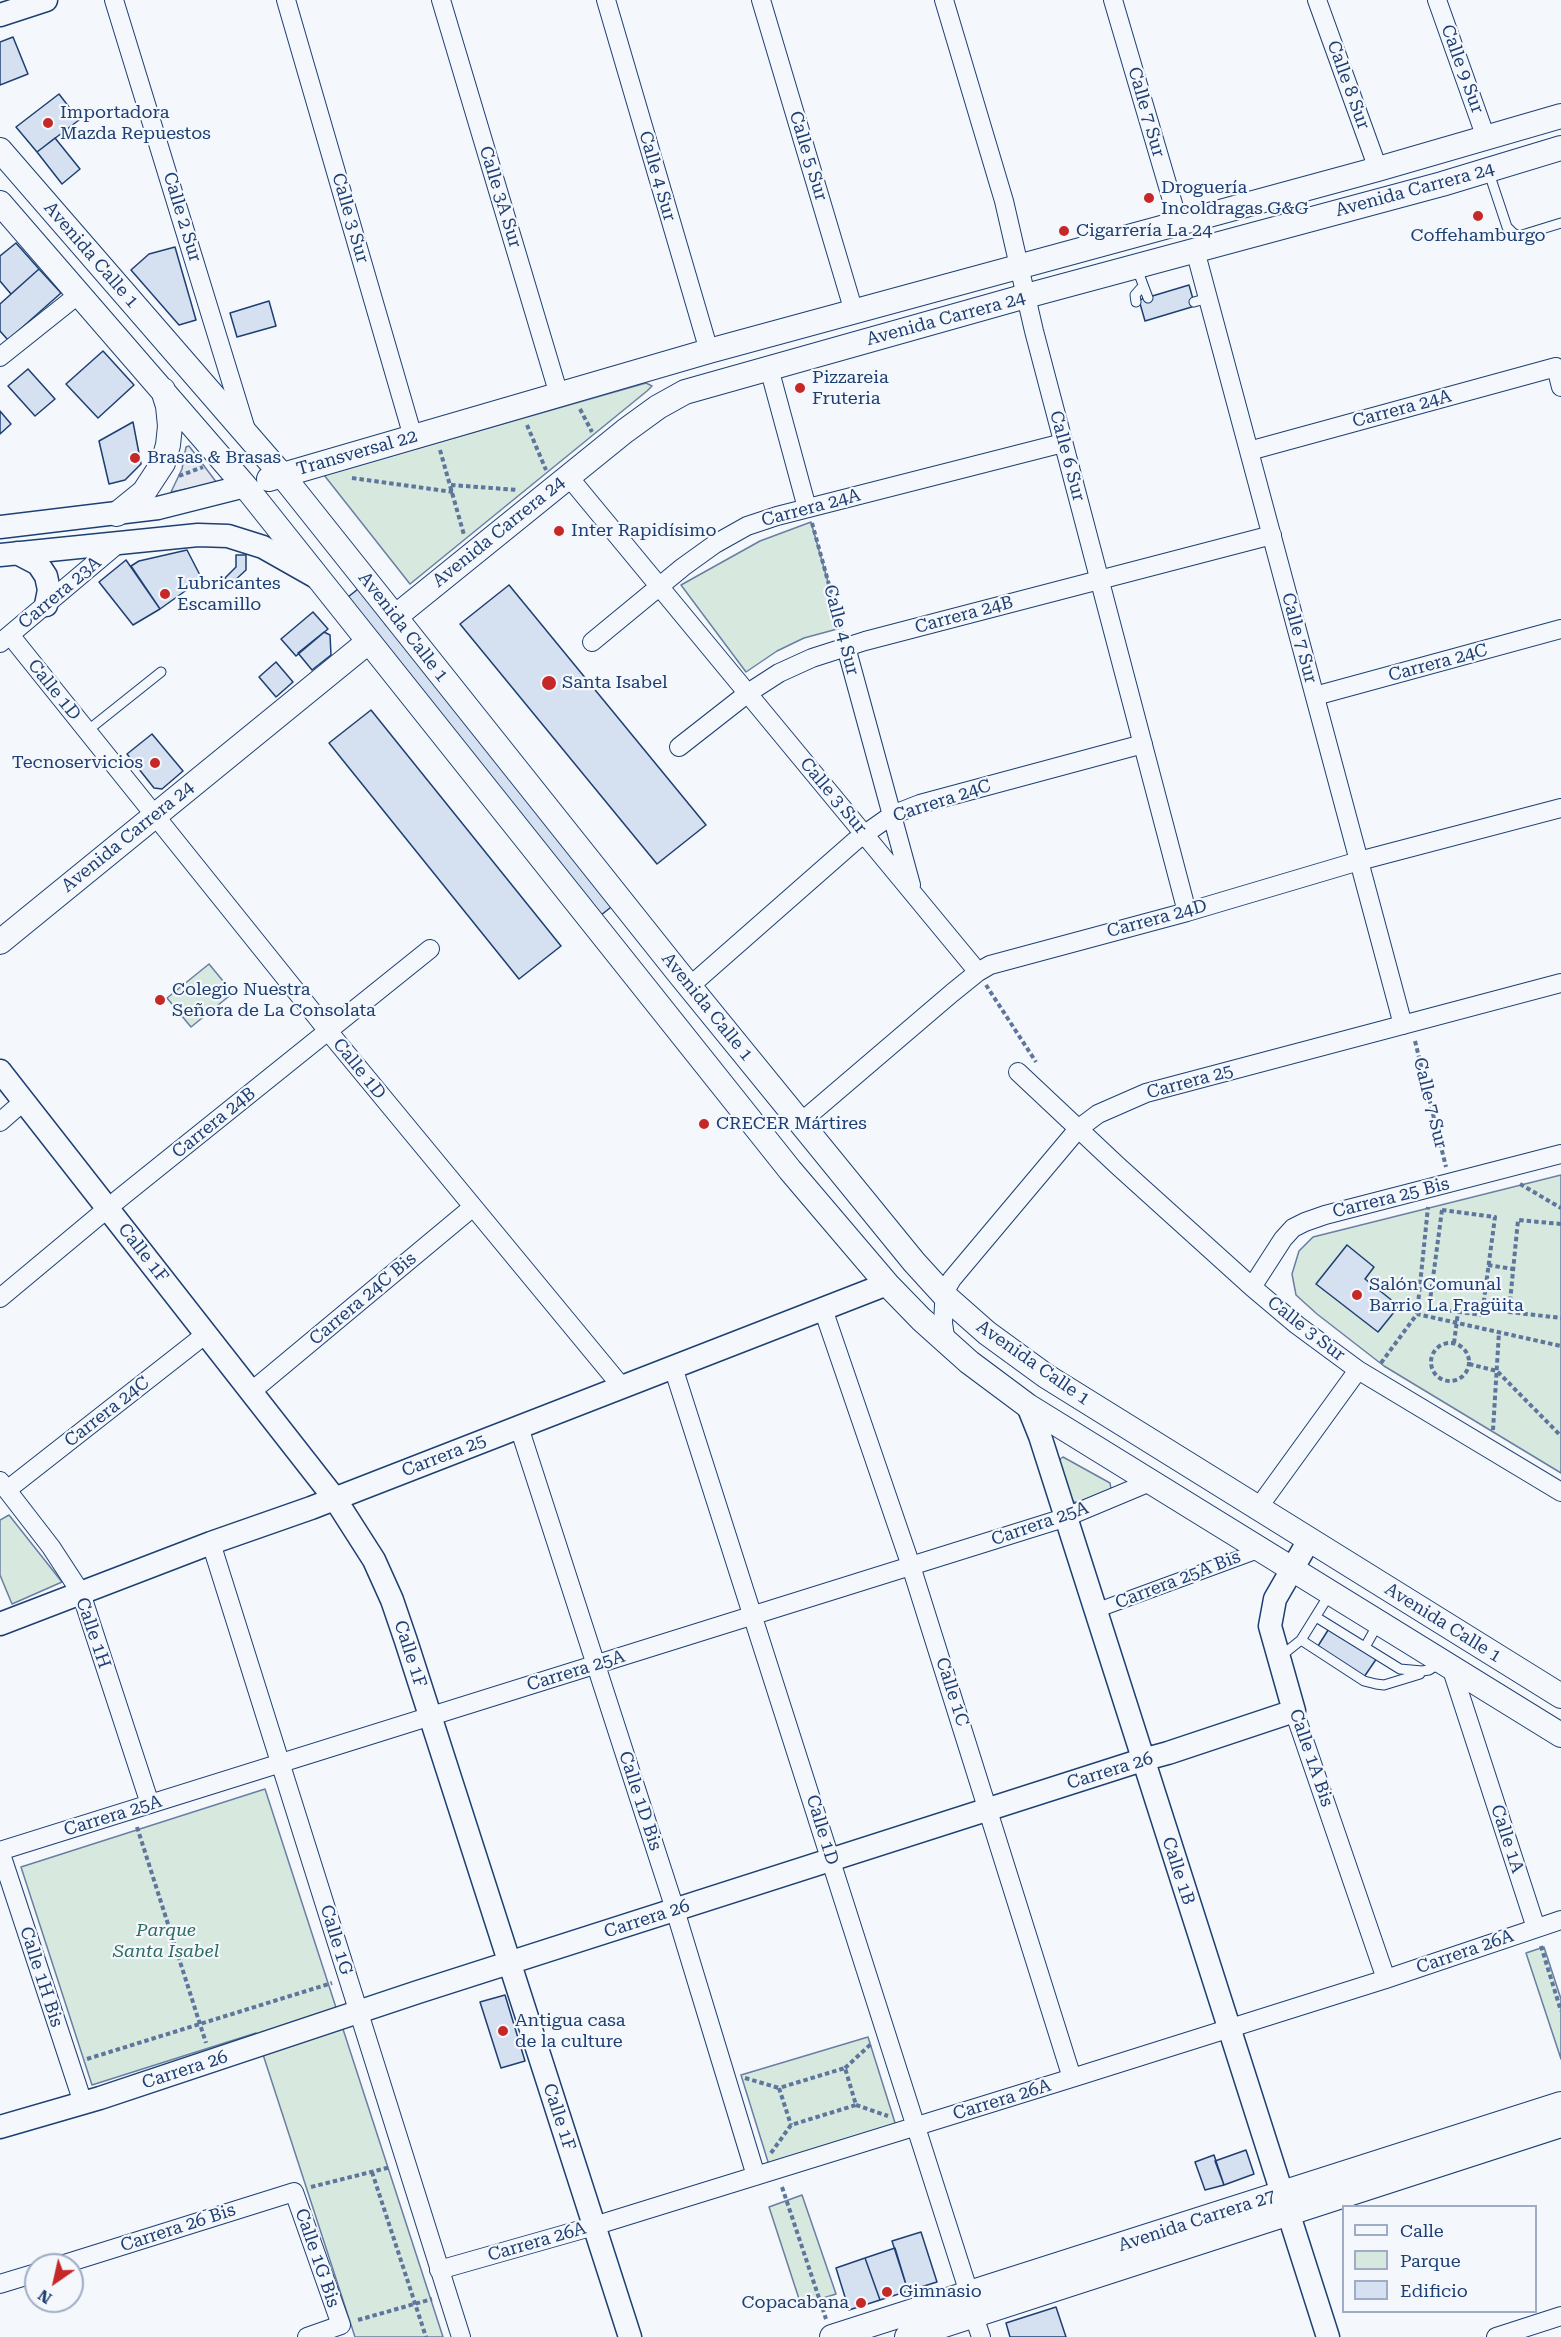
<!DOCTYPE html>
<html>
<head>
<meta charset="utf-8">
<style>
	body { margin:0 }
	#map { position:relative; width:1561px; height:2337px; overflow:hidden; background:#f4f7fb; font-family:"Roboto Serif",serif }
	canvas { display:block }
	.legend { position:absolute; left:1342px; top:2205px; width:195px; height:108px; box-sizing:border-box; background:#f4f7fb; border:2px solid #9eadc5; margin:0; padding:8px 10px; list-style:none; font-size:18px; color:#1d3f73 }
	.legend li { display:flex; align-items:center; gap:12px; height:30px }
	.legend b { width:30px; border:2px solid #9eadc5 }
	.north { position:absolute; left:24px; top:2253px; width:60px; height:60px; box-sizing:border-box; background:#f4f7fb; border:2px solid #9eadc5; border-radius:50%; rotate:214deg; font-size:16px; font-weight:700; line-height:24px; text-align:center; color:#1d3f73 }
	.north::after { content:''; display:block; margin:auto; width:21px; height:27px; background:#c62828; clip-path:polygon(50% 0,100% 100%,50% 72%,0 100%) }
</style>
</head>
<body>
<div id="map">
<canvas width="1561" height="2337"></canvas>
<ul class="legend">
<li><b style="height:8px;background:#f4f7fb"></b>Calle</li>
<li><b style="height:16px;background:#d7e8df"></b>Parque</li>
<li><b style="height:16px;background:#d5e0f0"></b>Edificio</li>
</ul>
<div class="north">N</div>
</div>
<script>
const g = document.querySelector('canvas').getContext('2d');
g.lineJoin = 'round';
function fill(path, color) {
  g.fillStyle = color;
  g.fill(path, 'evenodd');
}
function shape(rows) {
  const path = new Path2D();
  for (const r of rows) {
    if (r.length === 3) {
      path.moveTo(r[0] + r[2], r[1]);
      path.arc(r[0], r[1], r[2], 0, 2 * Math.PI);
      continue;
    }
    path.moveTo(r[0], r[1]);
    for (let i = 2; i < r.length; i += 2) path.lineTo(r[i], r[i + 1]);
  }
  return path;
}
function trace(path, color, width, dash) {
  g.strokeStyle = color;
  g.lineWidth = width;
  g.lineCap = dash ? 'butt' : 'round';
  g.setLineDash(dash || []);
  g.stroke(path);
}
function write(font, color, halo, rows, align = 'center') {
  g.font = font + ' "Roboto Serif",serif';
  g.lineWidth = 4.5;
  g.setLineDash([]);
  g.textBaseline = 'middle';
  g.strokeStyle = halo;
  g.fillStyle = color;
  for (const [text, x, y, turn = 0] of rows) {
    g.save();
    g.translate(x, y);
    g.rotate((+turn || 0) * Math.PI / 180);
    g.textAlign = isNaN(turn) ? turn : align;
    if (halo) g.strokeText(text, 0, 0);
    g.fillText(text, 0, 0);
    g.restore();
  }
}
const green = shape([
	[646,383,652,386,647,391,410,584,324,475,646,383],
	[811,522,841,628,804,638,777,651,746,672,681,585,760,541,811,522],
	[209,964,233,993,191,1027,167,998,209,964],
	[1561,1175,1561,1473,1384,1366,1317,1314,1296,1295,1292,1274,1299,1251,1313,1237,1561,1175],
	[1063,1457,1110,1483,1111,1489,1079,1502,1074,1502,1071,1499,1060,1463,1060,1459,1063,1457],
	[9,1515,62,1582,12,1604,0,1575,0,1520,9,1515],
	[265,1789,443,2337,355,2337,256,2033,92,2085,21,1867,265,1789],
	[1544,1947,1561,1999,1561,2059,1526,1953,1544,1947],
	[868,2037,896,2126,769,2165,741,2075,868,2037],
	[802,2195,836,2294,801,2305,769,2207,802,2195]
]);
fill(green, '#d7e8df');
trace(green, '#687fa3', 1.5);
const parking = shape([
	[189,446,217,483,171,492,182,469,186,447,189,446]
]);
fill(parking, '#e3e8f0');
trace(parking, '#687fa3', 1.5);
const building = shape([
	[13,37,28,74,0,85,0,42,13,37],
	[59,94,79,120,37,152,16,127,59,94],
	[55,138,80,169,62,184,37,152,55,138],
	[16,243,39,269,11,294,0,281,0,256,16,243],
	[175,247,196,320,179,325,131,270,149,254,175,247],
	[39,269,61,293,8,340,0,331,0,304,39,269],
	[1189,285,1195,306,1145,321,1139,300,1189,285],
	[269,301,276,326,237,337,230,313,269,301],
	[103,351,134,385,98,418,66,384,103,351],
	[28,369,55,399,35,416,8,386,28,369],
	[0,411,11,424,0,434,0,411],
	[133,422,141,464,125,480,109,484,99,441,133,422],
	[187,550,202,579,160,609,131,566,139,561,187,550],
	[236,555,246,555,246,570,232,583,225,578,236,567,236,555],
	[126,560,160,609,133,625,99,582,126,560],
	[363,585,615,904,596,919,343,601,363,585],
	[509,585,706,825,657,864,460,624,509,585],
	[313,612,328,629,296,656,281,639,313,612],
	[324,632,330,635,331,655,312,670,298,653,324,632],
	[276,662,293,682,276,697,259,677,276,662],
	[371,710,561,946,519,979,329,743,371,710],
	[152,734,183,771,162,789,154,788,127,754,152,734],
	[1347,1245,1374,1267,1365,1279,1399,1306,1378,1332,1316,1284,1347,1245],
	[1330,1627,1377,1658,1364,1677,1318,1646,1330,1627],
	[505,1995,525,2061,501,2068,480,2002,505,1995],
	[1246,2150,1254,2174,1224,2185,1215,2161,1246,2150],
	[1214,2155,1224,2185,1205,2190,1195,2162,1214,2155],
	[921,2232,937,2282,908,2291,892,2241,921,2232],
	[895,2248,908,2291,880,2300,865,2258,895,2248],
	[865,2258,880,2300,849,2310,836,2268,865,2258],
	[1056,2307,1066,2337,1010,2337,1006,2323,1056,2307]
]);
fill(building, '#d5e0f0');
trace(building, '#1d3f73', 1.5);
const service = shape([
	[1488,170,1507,227,1513,233,1519,236,1561,223],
	[1136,266,1148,298],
	[1136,302,1135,295,1142,287],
	[1194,302,1208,298],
	[87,731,161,672],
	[1316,1617,1400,1669,1422,1671,1429,1670,1440,1663],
	[1301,1640,1364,1681,1376,1684,1384,1685,1420,1674],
	[1365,1647,1378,1624],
	[1281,1656,1301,1640,1329,1595]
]);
const pedestrian = shape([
	[1095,1611,1261,1550]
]);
const minor = shape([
	[114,0,247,433],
	[286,0,413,437],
	[441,0,559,395],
	[606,0,709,351],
	[761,0,854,312],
	[944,0,1004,201,1034,331,1187,912],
	[1113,0,1179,224],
	[1317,0,1378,169],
	[1437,0,1486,138],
	[1195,250,1403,1025],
	[0,357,79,294],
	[769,368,807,508],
	[1249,451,1556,367,1561,387],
	[568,476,978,972],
	[10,635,328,1031,622,1387],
	[592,642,683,567,715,544,747,526,777,516,1063,443],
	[0,643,120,542],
	[846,647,911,885],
	[1315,696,1561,629],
	[679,747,748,693,779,673,812,658,865,641,1272,535],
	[690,986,855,841,892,815,920,804,1143,744],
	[1018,1072,1118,1166,1252,1287,1297,1325,1358,1370,1561,1492],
	[0,1122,24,1101],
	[801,1122,952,993,978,972,990,965,1187,912,1359,861,1561,808],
	[1252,1287,1283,1239,1293,1228,1305,1222,1325,1215,1561,1154],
	[0,1298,120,1198,430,949],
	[823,1309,911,1566,1072,2078],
	[946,1343,943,1323,944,1305,946,1289,952,1279,1078,1129,1098,1114,1146,1093,1561,983],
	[673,1367,969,2293],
	[252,1391,473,1207],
	[519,1427,672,1900,756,2176],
	[0,1481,51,1547,81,1593,150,1804],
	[7,1490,206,1334],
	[1258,1508,1358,1370],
	[211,1543,461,2337],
	[1451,1667,1536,1928],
	[1294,1711,1386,1979],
	[0,1851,1064,1518,1150,1482],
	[0,1851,83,2103],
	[61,2265,294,2192,341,2325,307,2337],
	[439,2270,594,2226,1072,2078,1386,1979,1561,1920],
	[0,2284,36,2273],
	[974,2316,981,2337],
	[1496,2337,1561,2316]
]);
const tertiary = shape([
	[0,15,46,0],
	[0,527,158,508,245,486],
	[17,553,38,564,46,576,49,590,46,605],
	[0,555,198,535,228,536,263,547,316,577],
	[0,1071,335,1499,374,1560,392,1600,406,1641,630,2337],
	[1028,1406,1040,1436,1328,2337],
	[0,1624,211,1543,311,1508,887,1284],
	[0,2127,100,2098,418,1992,1142,1760,1168,1753,1294,1711,1270,1626,1275,1599,1309,1540]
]);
const secondary = shape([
	[0,150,282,475,677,971,914,1262,945,1296,987,1333,1046,1376,1561,1696],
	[0,203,245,486,790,1170,887,1284,921,1319,969,1362,1028,1406,1561,1735],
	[269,479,709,351,1378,169,1561,116],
	[117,514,144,492,163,463,168,445,170,426,168,406,163,390],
	[395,617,625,431,658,407,685,392,1026,296,1442,184,1561,148],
	[0,942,368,642],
	[832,2337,1561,2104],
	[907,2337,1561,2125]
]);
trace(service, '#1d3f73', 11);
trace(pedestrian, '#1d3f73', 16);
trace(minor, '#1d3f73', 20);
trace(tertiary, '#1d3f73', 25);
trace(secondary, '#1d3f73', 26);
trace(shape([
	[580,409,592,432],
	[527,425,546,470],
	[440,450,464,535],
	[179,476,203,467],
	[352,478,453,492],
	[451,485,518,490],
	[812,523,842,632],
	[986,985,1036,1062],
	[1415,1041,1446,1167],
	[1520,1184,1561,1208],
	[1442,1210,1495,1217,1482,1315,1429,1308,1442,1210],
	[1561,1224,1518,1220,1509,1312,1561,1318],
	[1488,1265,1513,1269],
	[1417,1314,1428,1207],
	[1454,1343,1458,1312],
	[1450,1362,19],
	[1381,1363,1417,1314,1561,1346],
	[1469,1364,1497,1371,1561,1436],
	[1493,1430,1499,1332],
	[137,1827,206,2043],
	[1541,1946,1561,2011],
	[87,2059,332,1983],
	[845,2068,871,2044],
	[745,2078,779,2088],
	[856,2105,888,2116],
	[771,2153,791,2125,856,2105,845,2068,779,2088,791,2125],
	[372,2172,426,2337],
	[311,2187,391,2167],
	[782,2187,826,2319],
	[358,2320,432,2299]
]), '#5e769c', 4, [4.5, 3]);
trace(service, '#f4f7fb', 9);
trace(pedestrian, '#f4f7fb', 14);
trace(minor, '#f4f7fb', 18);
trace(tertiary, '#f4f7fb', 22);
trace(secondary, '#f4f7fb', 24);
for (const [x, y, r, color] of [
	[48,123,6,"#c62828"],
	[1149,198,6,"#c62828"],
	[1478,216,6,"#c62828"],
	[1064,231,6,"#c62828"],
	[800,388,6,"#c62828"],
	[135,458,6,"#c62828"],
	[559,531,6,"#c62828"],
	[165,594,6,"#c62828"],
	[549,683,8,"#c62828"],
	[155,763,6,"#c62828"],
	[160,1000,6,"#c62828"],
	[704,1124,6,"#c62828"],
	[1357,1295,6,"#c62828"],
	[503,2031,6,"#c62828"],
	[887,2292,6,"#c62828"],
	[861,2303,6,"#c62828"]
]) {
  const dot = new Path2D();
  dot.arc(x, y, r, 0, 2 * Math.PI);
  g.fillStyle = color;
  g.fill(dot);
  trace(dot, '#f4f7fb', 2);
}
write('18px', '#1d3f73', '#f4f7fb', [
	["Calle 9 Sur",1462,69,70],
	["Calle 8 Sur",1348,85,70],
	["Calle 7 Sur",1146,112,74],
	["Calle 5 Sur",808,156,73],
	["Calle 4 Sur",657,176,74],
	["Avenida Carrera 24",1415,190,-15],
	["Calle 3A Sur",500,197,73],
	["Calle 2 Sur",182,217,73],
	["Calle 3 Sur",350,218,74],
	["Avenida Calle 1",91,255,49],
	["Avenida Carrera 24",946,319,-15],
	["Carrera 24A",1402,409,-15],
	["Transversal 22",357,453,-16],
	["Calle 6 Sur",1067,456,75],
	["Carrera 24A",811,508,-15],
	["Avenida Carrera 24",499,532,-39],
	["Carrera 23A",60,593,-40],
	["Carrera 24B",964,615,-15],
	["Avenida Calle 1",403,627,52],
	["Calle 4 Sur",841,630,75],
	["Calle 7 Sur",1299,638,75],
	["Carrera 24C",1438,663,-15],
	["Calle 1D",54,690,51],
	["Calle 3 Sur",833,796,50],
	["Carrera 24C",942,801,-18],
	["Avenida Carrera 24",128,837,-39],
	["Carrera 24D",1157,919,-15],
	["Avenida Calle 1",707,1007,51],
	["Calle 1D",359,1069,51],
	["Carrera 25",1190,1082,-15],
	["Calle 7 Sur",1430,1103,76],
	["Carrera 24B",214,1123,-39],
	["Carrera 25 Bis",1391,1198,-14],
	["Calle 1F",143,1253,52],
	["Carrera 24C Bis",363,1299,-40],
	["Calle 3 Sur",1306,1329,38],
	["Avenida Calle 1",1033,1363,35],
	["Carrera 24C",107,1412,-38],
	["Carrera 25",444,1456,-21],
	["Carrera 25A",1040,1524,-19],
	["Carrera 25A Bis",1178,1580,-21],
	["Avenida Calle 1",1443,1623,32],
	["Calle 1H",93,1633,71],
	["Calle 1F",410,1654,72],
	["Carrera 25A",576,1671,-17],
	["Calle 1C",952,1692,72],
	["Calle 1A Bis",1311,1758,71],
	["Carrera 26",1110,1771,-17],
	["Calle 1D Bis",640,1801,72],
	["Carrera 25A",113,1816,-17],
	["Calle 1D",822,1830,73],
	["Calle 1A",1507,1839,72],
	["Calle 1B",1178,1871,72],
	["Carrera 26",647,1919,-18],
	["Calle 1G",336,1940,73],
	["Carrera 26A",1465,1952,-19],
	["Calle 1H Bis",41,1977,72],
	["Carrera 26",185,2070,-18],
	["Carrera 26A",1002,2100,-17],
	["Calle 1F",559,2117,72],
	["Avenida Carrera 27",1197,2221,-18],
	["Carrera 26 Bis",178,2228,-18],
	["Carrera 26A",537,2242,-16],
	["Calle 1G Bis",317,2258,71]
]);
write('18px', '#1d3f73', '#f4f7fb', [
	["Importadora",60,113],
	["Mazda Repuestos",60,134],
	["Droguería",1161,188],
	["Incoldragas G&G",1161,209],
	["Cigarrería La 24",1076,231],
	["Coffehamburgo",1478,236,"center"],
	["Pizzareia",812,378],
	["Fruteria",812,399],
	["Brasas & Brasas",147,458],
	["Inter Rapidísimo",571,531],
	["Lubricantes",177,584],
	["Escamillo",177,605],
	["Santa Isabel",562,683],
	["Tecnoservicios",143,763,"right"],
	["Colegio Nuestra",172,990],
	["Señora de La Consolata",172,1011],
	["CRECER Mártires",716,1124],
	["Salón Comunal",1369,1285],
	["Barrio La Fragüita",1369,1306],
	["Antigua casa",515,2021],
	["de la culture",515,2042],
	["Gimnasio",899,2292],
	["Copacabana",849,2303,"right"]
], 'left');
write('italic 18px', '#2c6c60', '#f4f7fb', [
	["Parque",166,1931],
	["Santa Isabel",166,1952]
]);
</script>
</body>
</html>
